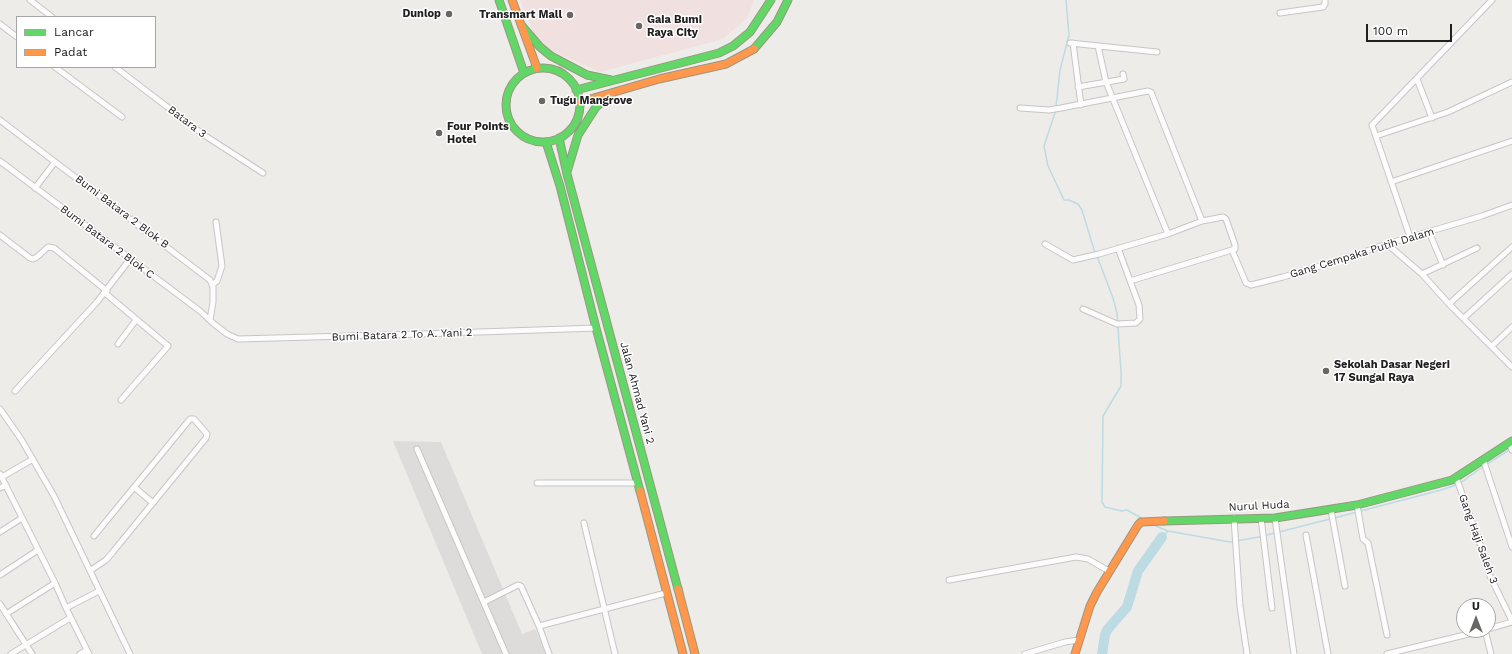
<!DOCTYPE html>
<html>
<head>
<meta charset="utf-8">
<style>
	body { margin:0 }
	#map { position:relative; width:1512px; height:654px; overflow:hidden; background:#eeece9; font-family:"Work Sans",sans-serif }
	canvas { display:block }
	.legend { position:absolute; left:16px; top:16px; width:140px; height:52px; box-sizing:border-box; background:#fff; border:1px solid #a6a6a6; margin:0; padding:5px 7px; list-style:none; font-size:12px; color:#202020 }
	.legend li { display:flex; align-items:center; gap:8px; height:20px }
	.legend b { width:20px; border:1px solid #a6a6a6 }
	.north { position:absolute; left:1456px; top:598px; width:40px; height:40px; box-sizing:border-box; background:#fff; border:1px solid #a6a6a6; border-radius:50%; rotate:0deg; font-size:11px; font-weight:700; line-height:16px; text-align:center; color:#202020 }
	.north::after { content:''; display:block; margin:auto; width:14px; height:18px; background:#686766; clip-path:polygon(50% 0,100% 100%,50% 72%,0 100%) }
	.scale { position:absolute; left:1366px; top:24px; width:86px; height:18px; box-sizing:border-box; border:2px solid #202020; border-top:0; padding-left:5px; font-size:12px; line-height:14px; white-space:nowrap; color:#202020; -webkit-text-stroke:3px #fff; paint-order:stroke }
</style>
</head>
<body>
<div id="map">
<canvas width="1512" height="654"></canvas>
<ul class="legend">
<li><b style="height:5px;background:#63d668"></b>Lancar</li>
<li><b style="height:5px;background:#ff974d"></b>Padat</li>
</ul>
<div class="north">U</div>
<div class="scale">100 m</div>
</div>
<script>
const g = document.querySelector('canvas').getContext('2d');
g.lineJoin = 'round';
function fill(path, color) {
  g.fillStyle = color;
  g.fill(path, 'evenodd');
}
function shape(rows) {
  const path = new Path2D();
  for (const r of rows) {
    if (r.length === 3) {
      path.moveTo(r[0] + r[2], r[1]);
      path.arc(r[0], r[1], r[2], 0, 2 * Math.PI);
      continue;
    }
    path.moveTo(r[0], r[1]);
    for (let i = 2; i < r.length; i += 2) path.lineTo(r[i], r[i + 1]);
  }
  return path;
}
function trace(path, color, width, dash) {
  g.strokeStyle = color;
  g.lineWidth = width;
  g.lineCap = dash ? 'butt' : 'round';
  g.setLineDash(dash || []);
  g.stroke(path);
}
function write(font, color, halo, rows, align = 'center') {
  g.font = font + ' "Work Sans",sans-serif';
  g.lineWidth = 3;
  g.setLineDash([]);
  g.textBaseline = 'middle';
  g.strokeStyle = halo;
  g.fillStyle = color;
  for (const [text, x, y, turn = 0] of rows) {
    g.save();
    g.translate(x, y);
    g.rotate((+turn || 0) * Math.PI / 180);
    g.textAlign = isNaN(turn) ? turn : align;
    if (halo) g.strokeText(text, 0, 0);
    g.fillText(text, 0, 0);
    g.restore();
  }
}
fill(shape([
	[393,441,441,442,522,634,535,629,547,654,482,654]
]), '#dddcda');
fill(shape([
	[520,0,754,0,747,18,723,39,600,72,550,50,537,41]
]), '#f0e0df');
trace(shape([
	[1056,107,1060,70,1069,35,1066,0],
	[1056,110,1044,146,1048,166,1064,200,1069,200,1078,204,1082,210,1095,253],
	[1097,256,1113,298,1117,313,1121,372,1121,386,1103,416,1102,502,1105,507,1122,511,1127,510,1143,519],
	[1487,464,1511,449],
	[1334,518,1441,490,1459,484,1484,466],
	[1151,524,1168,531],
	[1162,537,1168,531,1230,542,1259,537,1330,519]
]), '#bcdbe2', 1.5);
trace(shape([
	[1102,654,1105,635,1107,630,1127,607,1138,571,1162,537]
]), '#bcdbe2', 10);
const street = shape([
	[30,0,52,17],
	[1280,13,1323,7,1325,4,1325,0],
	[0,24,17,37],
	[1070,43,1157,52],
	[1073,43,1081,105],
	[1098,46,1106,82,1168,234],
	[55,67,122,117],
	[115,67,204,135,263,173],
	[1417,79,1432,118],
	[1078,87,1124,79,1123,74],
	[1020,108,1049,110,1061,108,1148,91,1151,92,1202,221],
	[0,120,210,280,213,287,213,302,210,320],
	[1376,136,1448,112,1512,82],
	[0,161,200,311,214,324,227,334,238,339,421,334,596,328],
	[1391,182,1512,141],
	[35,188,55,162],
	[1429,232,1443,265],
	[0,235,30,258,33,259,37,257,48,247,54,248,107,291],
	[1410,237,1372,125,1492,0],
	[1045,244,1073,260,1099,254,1168,234,1202,221,1223,217,1226,219,1235,245,1235,249,1130,281],
	[1387,244,1422,274,1449,304,1512,367],
	[1232,250,1246,283,1251,285,1283,277,1343,259,1387,244,1482,216,1512,205],
	[1422,274,1477,248],
	[212,285,217,281,222,266,216,222],
	[105,293,168,346,121,400],
	[1449,304,1512,247],
	[1083,309,1117,324,1136,323,1140,319,1139,305,1118,248],
	[1464,318,1512,274],
	[118,344,136,320],
	[1492,346,1512,327],
	[15,391,97,302,130,259],
	[0,409,21,439,54,496,130,654],
	[1509,443,1512,450],
	[417,449,506,654],
	[1483,459,1512,547],
	[0,474,55,583,66,608,89,654],
	[2,477,33,459],
	[1456,477,1484,555,1490,576,1512,621],
	[537,483,638,483],
	[134,487,153,503],
	[0,488,6,485],
	[1357,505,1363,539,1368,543,1387,635],
	[1331,510,1345,586],
	[1234,518,1240,606,1247,654],
	[1261,518,1272,608],
	[1275,518,1294,654],
	[584,523,615,654],
	[0,532,22,518],
	[1306,535,1328,654],
	[91,570,106,560,112,553,206,438,207,434,194,419,190,419,94,536],
	[0,575,38,550],
	[949,580,1076,557,1088,559,1109,571],
	[484,602,518,585,521,586,539,626,549,654],
	[0,604,32,654],
	[66,608,99,591],
	[6,614,55,583],
	[539,626,666,593],
	[1488,629,1512,622],
	[1485,630,1491,654],
	[11,654,70,618],
	[80,654,87,650],
	[1025,654,1065,642,1079,640],
	[1387,654,1485,630]
]);
const fast = shape([
	[499,0,524,73],
	[522,26,540,47,551,56,587,75,611,80],
	[754,49,777,22,788,0],
	[543,105,37],
	[576,90,719,53,733,46,750,32,771,0],
	[559,138,567,174,678,589],
	[546,142,560,186,596,328,640,491],
	[567,172,578,135,596,107,609,96],
	[1164,521,1275,518,1357,505,1452,480,1512,441]
]);
const slow = shape([
	[512,0,537,68],
	[580,102,659,79,726,64,754,49],
	[640,491,683,654],
	[678,589,695,654],
	[1075,654,1090,606,1097,592,1138,525,1141,522,1164,521]
]);
trace(street, '#c7c6c5', 7);
trace(fast, '#989880', 9);
trace(slow, '#989880', 9);
trace(street, '#fcfcfc', 5);
trace(fast, '#63d668', 7);
trace(slow, '#ff974d', 7);
for (const [x, y, r, color] of [
	[449,14,4,"#686766"],
	[570,15,4,"#686766"],
	[639,26,4,"#686766"],
	[542,101,4,"#686766"],
	[439,133,4,"#686766"],
	[1326,371,4,"#686766"]
]) {
  const dot = new Path2D();
  dot.arc(x, y, r, 0, 2 * Math.PI);
  g.fillStyle = color;
  g.fill(dot);
  trace(dot, '#fff', 1.5);
}
write('bold 11px', '#202020', '#fff', [
	["Dunlop",441,14,"right"],
	["Transmart Mall",562,15,"right"],
	["Gaia Bumi",647,20],
	["Raya City",647,33],
	["Tugu Mangrove",550,101],
	["Four Points",447,127],
	["Hotel",447,140],
	["Sekolah Dasar Negeri",1334,365],
	["17 Sungai Raya",1334,378]
], 'left');
write('11px', '#202020', '#fff', [
	["Batara 3",187,122,37],
	["Bumi Batara 2 Blok B",122,212,37],
	["Bumi Batara 2 Blok C",107,242,37],
	["Gang Cempaka Putih Dalam",1362,253,-17],
	["Bumi Batara 2 To A. Yani 2",402,335,-2],
	["Jalan Ahmad Yani 2",637,393,75],
	["Nurul Huda",1259,506,-3],
	["Gang Haji Saleh 3",1478,539,70]
]);
</script>
</body>
</html>
